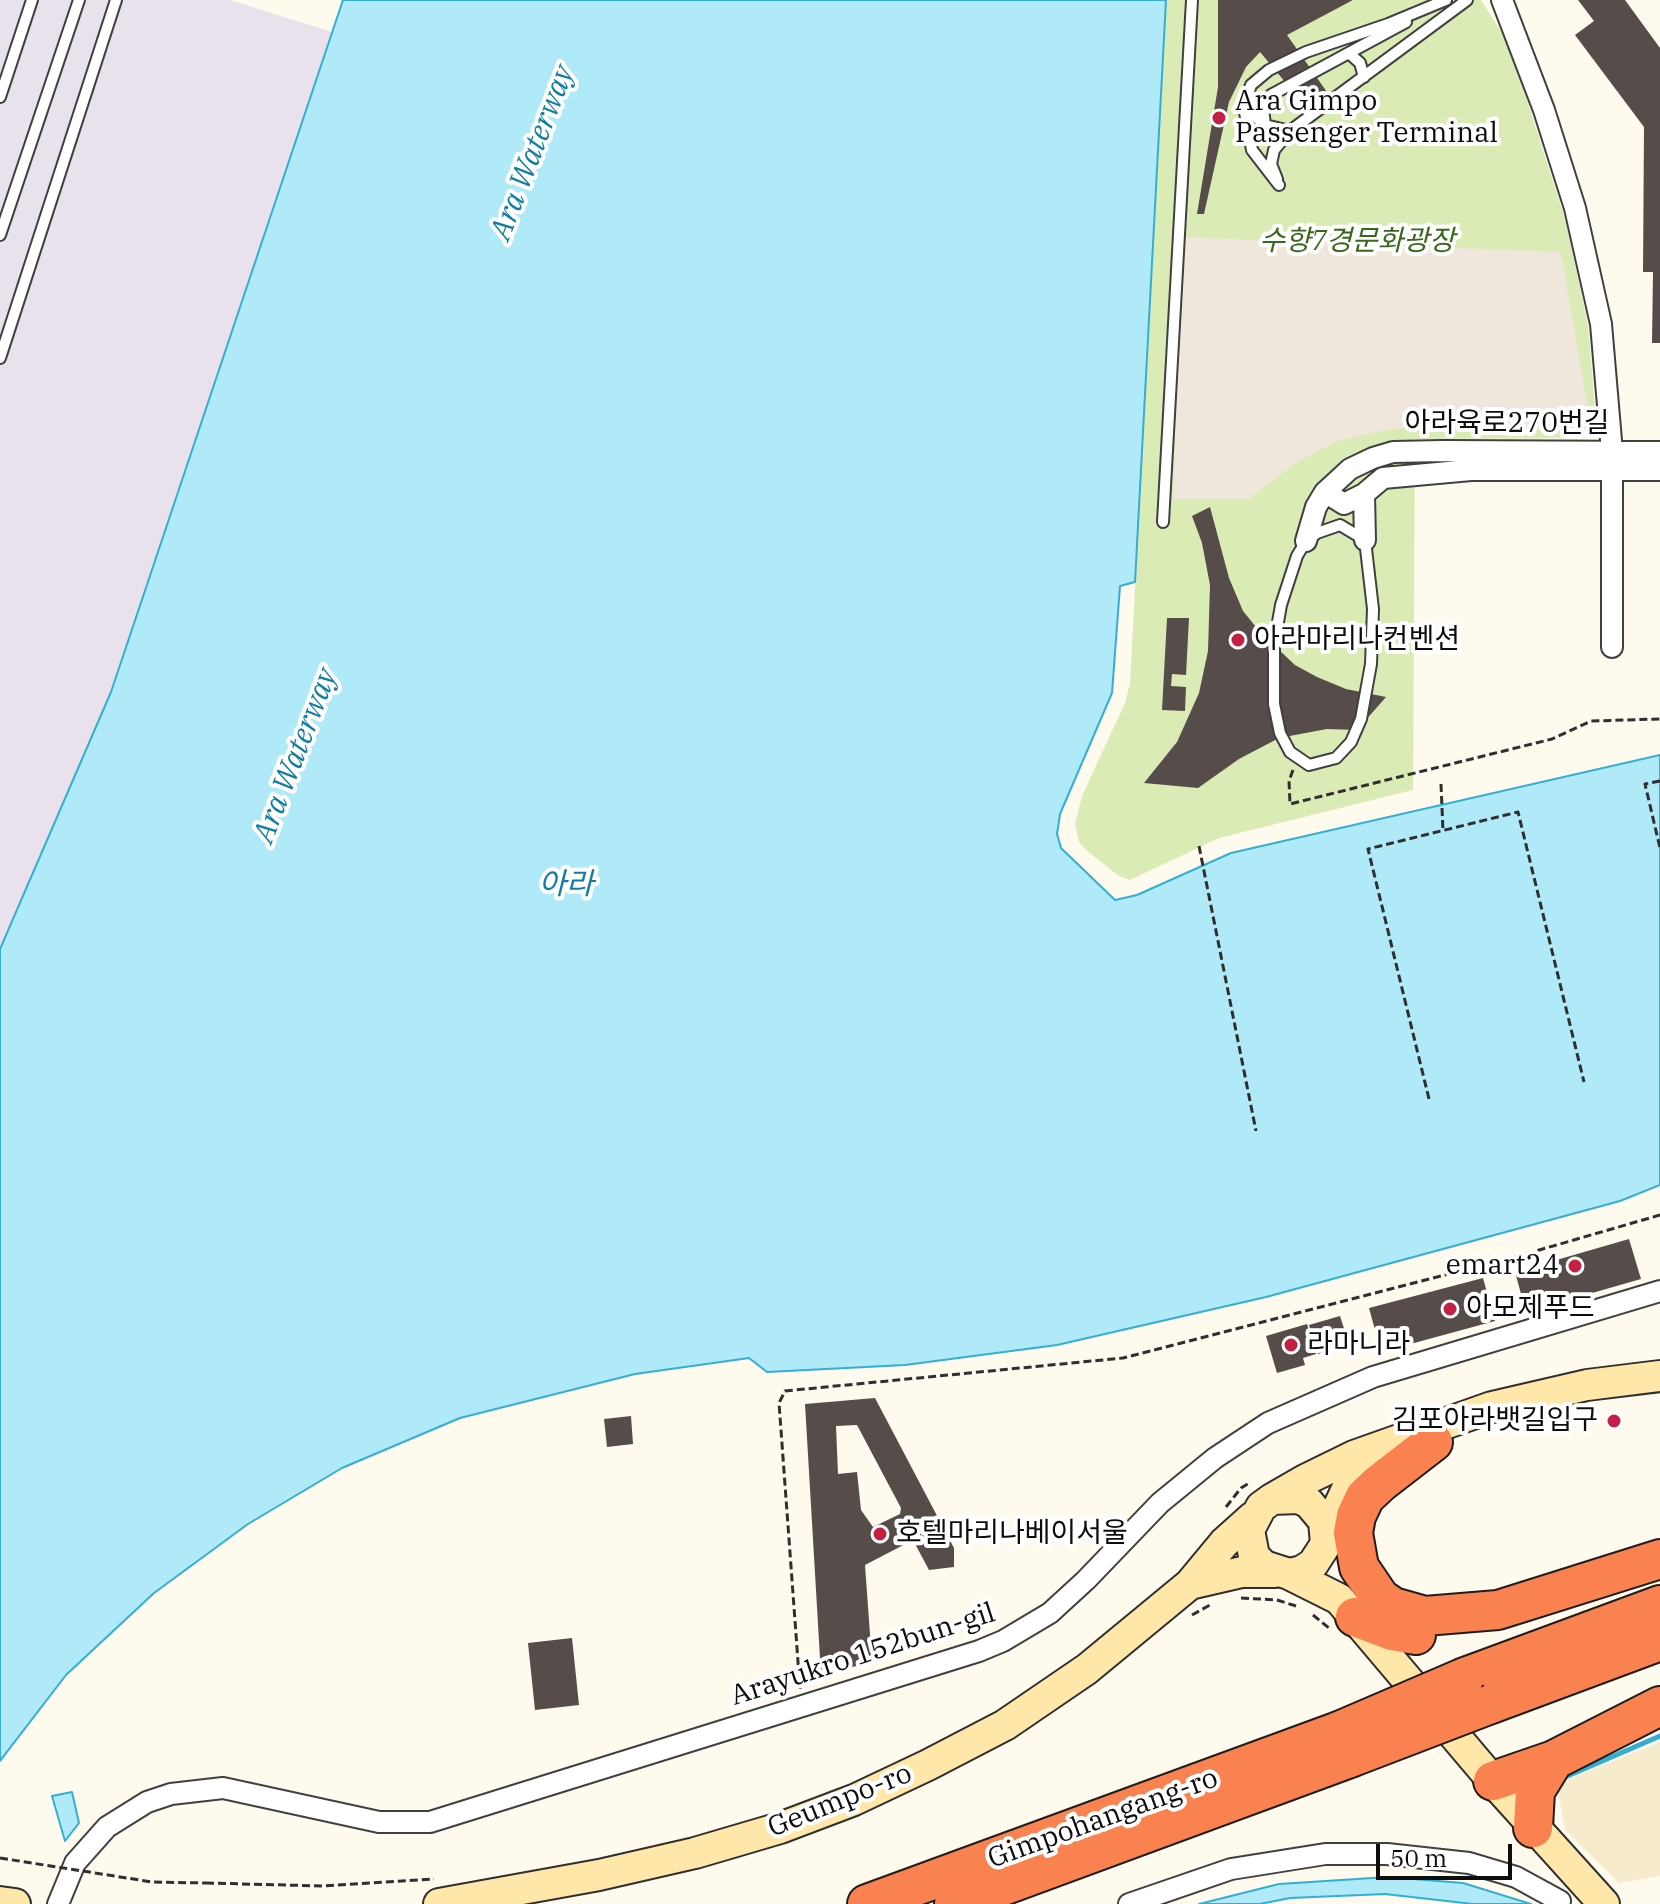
<!DOCTYPE html>
<html>
<head>
<meta charset="utf-8">
<style>
	body { margin:0 }
	#map { position:relative; width:1660px; height:1904px; overflow:hidden; background:#fff9ee; font-family:"IBM Plex Serif",serif }
	canvas { display:block }
	.scale { position:absolute; left:1376px; top:1844px; width:136px; height:36px; box-sizing:border-box; border:4px solid #0d0d0d; border-top:0; padding-left:10px; font-size:24px; line-height:28px; white-space:nowrap; color:#0d0d0d; -webkit-text-stroke:6px #fff; paint-order:stroke }
</style>
</head>
<body>
<div id="map">
<canvas width="1660" height="1904"></canvas>
<div class="scale">50 m</div>
</div>
<script>
const g = document.querySelector('canvas').getContext('2d');
g.lineJoin = 'round';
function fill(path, color) {
  g.fillStyle = color;
  g.fill(path, 'evenodd');
}
function shape(rows) {
  const path = new Path2D();
  for (const r of rows) {
    path.moveTo(r[0], r[1]);
    for (let i = 2; i < r.length; i += 2) path.lineTo(r[i], r[i + 1]);
  }
  return path;
}
function trace(path, color, width, dash) {
  g.strokeStyle = color;
  g.lineWidth = width;
  g.lineCap = dash ? 'butt' : 'round';
  g.setLineDash(dash || []);
  g.stroke(path);
}
function write(font, color, halo, rows, align = 'center') {
  g.font = font + ' "IBM Plex Serif","Noto Sans KR",serif';
  g.lineWidth = 8;
  g.setLineDash([]);
  g.textBaseline = 'middle';
  g.strokeStyle = halo;
  g.fillStyle = color;
  for (const [text, x, y, turn = 0] of rows) {
    g.save();
    g.translate(x, y);
    g.rotate((+turn || 0) * Math.PI / 180);
    g.textAlign = isNaN(turn) ? turn : align;
    if (halo) g.strokeText(text, 0, 0);
    g.fillText(text, 0, 0);
    g.restore();
  }
}
fill(shape([
	[0,0,230,0,332,32,111,692,0,949]
]), '#e9e1ec');
fill(shape([
	[1660,1742,1660,1876,1619,1883,1565,1830,1558,1790,1569,1779]
]), '#f6eccd');
fill(shape([
	[1166,0,1481,0,1502,33,1518,72,1566,222,1588,325,1595,408,1589,427,1572,438,1415,439,1413,790,1219,838,1130,880,1119,876,1086,850,1079,842,1075,824,1082,796,1125,703,1130,684]
]), '#daebb6');
fill(shape([
	[1182,237,1561,252,1588,408,1568,429,1411,427,1380,431,1335,442,1296,463,1249,499,1173,499]
]), '#efe7dc');
const water = shape([
	[343,0,1166,0,1135,582,1120,586,1112,693,1060,814,1057,834,1061,848,1115,900,1137,895,1231,853,1660,755,1660,1185,1620,1201,1266,1297,1057,1345,905,1365,767,1372,749,1358,635,1374,460,1418,342,1468,248,1524,154,1593,66,1675,0,1761,0,949,111,692,343,0],
	[72,1792,79,1823,65,1841,52,1796,72,1792],
	[1388,1877,1463,1883,1531,1904,1473,1904,1385,1894,1290,1898,1260,1904,1199,1904,1279,1884,1388,1877]
]);
fill(water, '#b0eaf8');
trace(water, '#34aed2', 2);
trace(shape([
	[1563,1778,1660,1736]
]), '#34aed2', 5);
fill(shape([
	[1218,0,1353,0,1287,35,1329,95,1296,95,1260,52,1246,67,1229,102,1204,214,1197,214,1218,87],
	[1578,0,1625,0,1660,48,1660,343,1652,343,1653,272,1643,272,1644,127,1575,35,1594,21],
	[1210,507,1229,578,1243,611,1260,632,1295,665,1317,677,1346,689,1386,697,1357,730,1327,729,1279,738,1239,759,1198,788,1144,783,1177,742,1199,693,1208,651,1210,585,1202,543,1192,516],
	[1167,618,1189,618,1186,675,1172,674,1171,686,1186,687,1185,711,1162,710],
	[1629,1239,1641,1279,1526,1312,1515,1272],
	[1483,1278,1495,1321,1381,1352,1369,1308],
	[1340,1316,1349,1344,1318,1354,1309,1325],
	[1307,1324,1316,1354,1303,1358,1305,1365,1277,1373,1266,1336],
	[875,1398,954,1548,954,1567,929,1570,913,1540,865,1565,872,1662,821,1675,805,1404],
	[857,1425,901,1508,900,1514,873,1527,861,1510,857,1472,838,1474,836,1426],
	[631,1416,633,1444,607,1447,604,1419],
	[572,1638,579,1705,535,1710,528,1643]
]), '#564c49');
const lane = shape([
	[1446,0,1388,24,1306,52,1269,70,1251,85,1244,107,1265,125,1290,131,1467,0],
	[1350,54,1360,63,1364,77],
	[0,97,32,0],
	[1244,107,1252,150,1279,185],
	[1265,125,1263,108,1271,95,1406,22],
	[1277,179,1271,164,1274,150,1290,131],
	[0,235,79,0],
	[0,358,116,0],
	[1163,522,1192,0],
	[1340,525,1365,540,1373,609,1371,664,1361,719,1351,742,1336,758,1309,765,1290,752,1280,733,1274,704,1274,645,1281,605,1297,556,1306,541,1317,533,1340,525]
]);
const street = shape([
	[1502,0,1544,110,1575,208,1601,324,1612,452,1612,647],
	[1325,492,1344,504,1364,494],
	[1365,540,1364,494,1383,478,1471,470,1660,470],
	[1306,541,1316,507,1325,492,1350,469,1373,458,1393,452,1442,451,1660,452],
	[58,1904,75,1863,107,1827,147,1802,171,1794,223,1788,379,1822,430,1822,979,1651,1003,1641,1050,1613,1086,1580,1160,1503,1215,1458,1268,1423,1373,1377,1660,1291],
	[1129,1904,1231,1869,1325,1854,1387,1854,1469,1863,1516,1877,1560,1901]
]);
const secondary = shape([
	[1272,1499,1299,1498,1309,1503,1324,1521,1326,1544,1313,1564,1302,1571,1289,1574,1264,1566,1254,1556,1249,1530,1261,1507,1272,1499,1305,1480,1354,1456,1492,1407,1587,1385,1660,1376],
	[1327,1532,1346,1491,1380,1464],
	[1289,1574,1339,1599,1493,1781,1604,1904],
	[1190,1584,1242,1572,1275,1572],
	[0,1902,15,1904],
	[439,1904,599,1875,695,1853,780,1828,854,1800,928,1765,1005,1725,1087,1669,1190,1584,1224,1543,1253,1517]
]);
const highway = shape([
	[1433,1442,1380,1483,1365,1497,1356,1516,1353,1533,1359,1567,1380,1598,1393,1607,1425,1616,1498,1610,1660,1559],
	[1355,1617,1392,1631,1416,1635],
	[1465,1677,1660,1605],
	[1491,1704,1660,1641],
	[1493,1781,1554,1760,1660,1706],
	[1533,1828,1535,1791,1554,1760],
	[867,1904,1339,1731],
	[954,1904,1350,1758]
]);
trace(lane, '#404040', 14);
trace(street, '#404040', 24);
trace(secondary, '#2f2f2f', 34);
trace(highway, '#1e1e1e', 42);
trace(shape([
	[1293,770,1289,781,1290,804,1552,739,1591,721,1660,719],
	[1660,781,1645,784,1660,848],
	[1441,784,1443,831],
	[1199,846,1256,1131],
	[1429,1099,1368,849,1518,812,1584,1082],
	[1226,1507,1241,1488,1251,1482],
	[1241,1598,1277,1600,1296,1606],
	[1192,1615,1210,1605],
	[1313,1615,1329,1628],
	[800,1689,779,1403,785,1391,1123,1358,1522,1255,1660,1215],
	[206,1883,323,1886,434,1879]
]), '#2f2f2f', 3, [8, 4]);
trace(lane, '#fff', 10);
trace(street, '#fff', 20);
trace(secondary, '#ffe7a9', 30);
trace(highway, '#fa8251', 38);
const highwayBridge = shape([
	[1339,1731,1465,1677],
	[1350,1758,1491,1704]
]);
trace(highwayBridge, '#1e1e1e', 42, []);
trace(shape([
	[0,1858,152,1882,206,1883]
]), '#2f2f2f', 3, [8, 4]);
trace(highwayBridge, '#fa8251', 38);
for (const [x, y, r, color] of [
	[1219,118,8,"#c32043"],
	[1238,640,8,"#c32043"],
	[1575,1266,8,"#c32043"],
	[1450,1309,8,"#c32043"],
	[1291,1345,8,"#c32043"],
	[1614,1421,8,"#c32043"],
	[880,1534,8,"#c32043"]
]) {
  const dot = new Path2D();
  dot.arc(x, y, r, 0, 2 * Math.PI);
  g.fillStyle = color;
  g.fill(dot);
  trace(dot, '#fff', 3);
}
write('28px', '#0d0d0d', '#fff', [
	["Ara Gimpo",1235,102],
	["Passenger Terminal",1235,134],
	["아라마리나컨벤션",1254,640],
	["emart24",1559,1266,"right"],
	["아모제푸드",1466,1309],
	["라마니라",1307,1345],
	["김포아라뱃길입구",1598,1421,"right"],
	["호텔마리나베이서울",896,1534]
], 'left');
write('italic 28px', '#38681b', '#fff', [
	["수향7경문화광장",1357,242]
]);
write('28px', '#0d0d0d', '#fff', [
	["아라육로270번길",1507,424],
	["Arayukro 152bun-gil",863,1655,-18],
	["Geumpo-ro",840,1801,-22],
	["Gimpohangang-ro",1103,1819,-20]
]);
write('italic 30px', '#127da4', '#fff', [
	["Ara Waterway",533,153,-69],
	["Ara Waterway",296,756,-69],
	["아라",566,885]
]);
</script>
</body>
</html>
